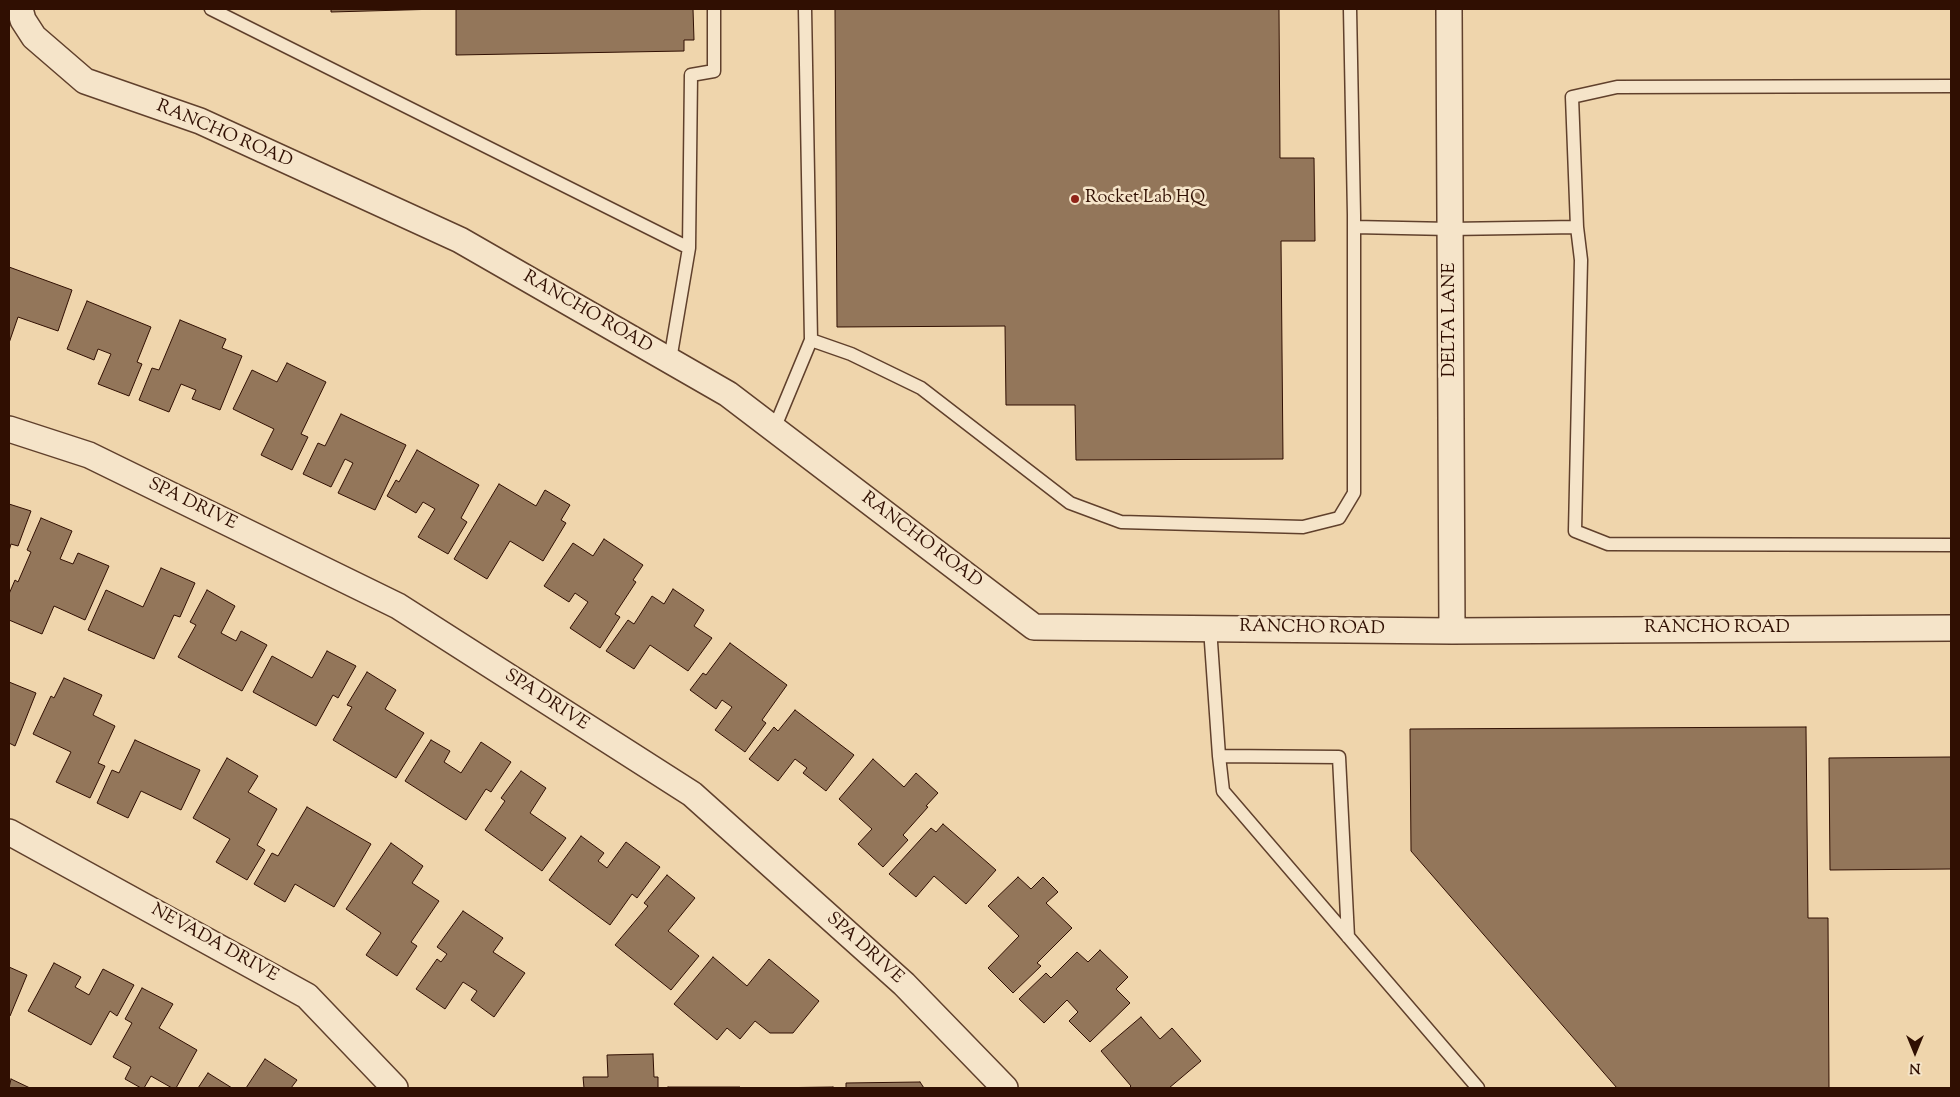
<!DOCTYPE html>
<html>
<head>
<meta charset="utf-8">
<style>
	body { margin:0 }
	#map { position:relative; width:1960px; height:1097px; overflow:hidden; background:#efd5ac; font-family:"Sorts Mill Goudy",serif }
	canvas { display:block }
	.frame { position:absolute; inset:0; border:10px solid #300f02; pointer-events:none }
	.north { position:absolute; left:1890px; top:1027px; width:50px; height:50px; -webkit-text-stroke:4px #f5e4c9; paint-order:stroke; rotate:180deg; font-size:14px; font-weight:700; line-height:20px; text-align:center; color:#300f02 }
	.north::after { content:''; display:block; margin:auto; width:18px; height:22px; background:#300f02; clip-path:polygon(50% 0,100% 100%,50% 72%,0 100%) }
</style>
</head>
<body>
<div id="map">
<canvas width="1960" height="1097"></canvas>
<div class="frame"></div>
<div class="north">N</div>
</div>
<script>
const g = document.querySelector('canvas').getContext('2d');
g.lineJoin = 'round';
function fill(path, color) {
  g.fillStyle = color;
  g.fill(path, 'evenodd');
}
function shape(rows) {
  const path = new Path2D();
  for (const r of rows) {
    path.moveTo(r[0], r[1]);
    for (let i = 2; i < r.length; i += 2) path.lineTo(r[i], r[i + 1]);
  }
  return path;
}
function trace(path, color, width, dash) {
  g.strokeStyle = color;
  g.lineWidth = width;
  g.lineCap = dash ? 'butt' : 'round';
  g.setLineDash(dash || []);
  g.stroke(path);
}
function write(font, color, halo, rows, align = 'center') {
  g.font = font + ' "Sorts Mill Goudy",serif';
  g.lineWidth = 5;
  g.setLineDash([]);
  g.textBaseline = 'middle';
  g.strokeStyle = halo;
  g.fillStyle = color;
  for (const [text, x, y, turn = 0] of rows) {
    g.save();
    g.translate(x, y);
    g.rotate((+turn || 0) * Math.PI / 180);
    g.textAlign = isNaN(turn) ? turn : align;
    if (halo) g.strokeText(text, 0, 0);
    g.fillText(text, 0, 0);
    g.restore();
  }
}
const building = shape([
	[331,9,440,9,331,12,331,9],
	[456,9,693,9,694,40,684,40,684,51,456,55,456,9],
	[835,9,1279,9,1280,158,1314,158,1315,241,1281,241,1283,459,1076,460,1075,405,1006,405,1005,326,837,327,835,9],
	[9,267,72,290,58,331,18,317,9,343,9,267],
	[87,301,151,327,137,362,142,364,129,396,98,384,111,354,98,349,94,360,67,349,87,301],
	[180,320,226,339,222,348,242,356,220,410,192,399,196,390,181,384,169,412,139,400,152,368,159,370,180,320],
	[287,363,326,382,301,434,308,437,292,470,261,455,274,429,233,409,252,370,277,382,287,363],
	[341,414,406,445,375,510,338,493,353,463,345,459,331,487,303,474,318,443,325,446,341,414],
	[417,450,479,485,461,518,467,522,448,554,418,537,435,509,423,502,416,513,387,496,396,480,399,482,417,450],
	[499,484,536,506,545,490,570,505,561,520,566,523,543,561,510,541,487,579,454,559,499,484],
	[9,504,31,511,18,546,11,544,9,551,9,504],
	[41,518,72,531,60,559,73,564,78,553,109,566,85,620,54,606,42,634,9,620,9,594,15,580,18,582,31,552,27,550,41,518],
	[604,539,643,565,633,580,636,582,615,614,620,617,600,648,570,628,588,602,575,593,569,602,544,586,573,543,593,556,604,539],
	[161,568,195,583,180,617,174,615,154,659,88,630,106,590,143,607,161,568],
	[673,589,704,610,694,626,712,638,688,671,650,645,634,669,606,651,628,620,634,624,652,596,664,604,673,589],
	[207,590,235,606,221,633,236,641,241,631,267,645,242,691,178,657,196,625,190,622,207,590],
	[730,643,787,685,762,720,766,723,745,752,715,730,732,707,722,700,716,709,690,690,703,673,706,675,730,643],
	[327,651,356,666,338,698,333,695,316,726,253,692,272,656,312,678,327,651],
	[367,672,396,690,385,709,424,733,396,778,333,740,352,707,347,705,367,672],
	[64,678,102,695,93,715,115,726,98,763,105,766,90,798,56,782,71,752,33,734,51,696,54,698,64,678],
	[9,682,36,693,15,746,9,743,9,682],
	[795,710,854,755,826,791,803,773,807,768,795,759,778,781,749,759,774,727,778,731,795,710],
	[1806,727,1808,918,1828,918,1829,1088,1617,1088,1411,851,1410,729,1806,727],
	[135,740,200,770,181,810,141,791,128,818,97,803,112,770,119,773,135,740],
	[431,740,450,751,444,762,461,773,481,742,511,762,491,792,486,789,466,820,405,781,431,740],
	[1951,757,1951,869,1830,870,1829,758,1951,757],
	[227,758,258,776,248,792,277,809,257,845,265,850,247,880,216,862,230,839,193,818,227,758],
	[873,759,904,787,916,773,938,793,926,806,928,807,903,835,908,840,883,867,858,844,872,829,839,799,873,759],
	[521,771,546,788,530,813,566,838,542,871,485,830,505,801,501,798,521,771],
	[307,807,371,844,334,907,295,884,285,902,254,884,272,853,278,856,307,807],
	[943,824,996,870,966,904,934,876,916,897,889,874,931,828,936,832,943,824],
	[581,836,604,853,598,861,607,868,626,842,660,867,637,898,632,894,610,925,549,880,581,836],
	[391,843,423,866,412,883,439,901,411,942,417,946,397,976,366,955,381,933,346,909,391,843],
	[667,875,695,898,668,931,699,956,671,990,615,945,648,906,644,903,667,875],
	[1018,877,1031,889,1043,877,1058,892,1046,903,1072,928,1037,963,1041,966,1013,993,988,968,1019,936,988,906,1018,877],
	[463,911,503,938,493,952,525,973,494,1017,471,1000,477,991,463,982,445,1009,416,989,437,959,441,962,447,954,437,947,463,911],
	[1100,950,1128,977,1116,989,1130,1003,1090,1042,1069,1021,1078,1012,1067,1000,1044,1023,1019,999,1046,973,1051,978,1077,952,1088,962,1100,950],
	[713,957,747,986,769,959,819,1001,793,1033,770,1033,755,1021,740,1039,727,1028,717,1040,674,1004,713,957],
	[54,963,81,977,75,987,89,995,103,969,134,985,117,1016,110,1011,91,1045,28,1011,54,963],
	[9,967,27,975,10,1016,9,1016,9,967],
	[142,988,173,1004,159,1028,197,1050,176,1088,172,1088,151,1076,144,1088,141,1088,125,1079,131,1067,113,1057,132,1023,125,1019,142,988],
	[1141,1017,1160,1039,1172,1028,1201,1061,1169,1088,1129,1088,1131,1086,1101,1051,1141,1017],
	[653,1054,654,1077,658,1077,658,1088,584,1088,583,1077,608,1077,607,1055,653,1054],
	[265,1059,297,1080,291,1088,246,1088,265,1059],
	[208,1073,232,1088,198,1088,208,1073],
	[11,1079,30,1088,9,1088,11,1079],
	[920,1082,924,1088,846,1088,846,1083,920,1082],
	[668,1087,740,1087,740,1088,668,1088,668,1087],
	[833,1087,833,1088,764,1088,833,1087]
]);
fill(building, '#93765a');
trace(building, '#300f02', 1);
const service = shape([
	[211,9,689,248],
	[1354,227,1450,229,1577,227,1581,260,1575,531,1608,544,1951,545],
	[1577,227,1572,97,1617,87,1951,86],
	[811,340,851,354,921,388,1070,503,1121,522,1303,527,1339,518,1354,493,1354,215,1350,9],
	[670,360,689,248,691,75,714,71,714,9],
	[774,429,811,340,805,9],
	[1210,628,1219,756,1223,791,1478,1088],
	[1219,756,1339,757,1348,937]
]);
const minor = shape([
	[20,9,23,20,34,37,85,81,200,121,460,240,728,394,1034,627,1452,631,1951,628],
	[1449,9,1452,631],
	[9,429,89,455,398,606,692,794,904,984,1005,1088],
	[9,832,307,996,395,1088]
]);
trace(service, '#60402c', 15);
trace(minor, '#60402c', 28);
trace(service, '#f5e4c9', 12);
trace(minor, '#f5e4c9', 25);
for (const [x, y, r, color] of [
	[1075,199,5,"#8f2418"]
]) {
  const dot = new Path2D();
  dot.arc(x, y, r, 0, 2 * Math.PI);
  g.fillStyle = color;
  g.fill(dot);
  trace(dot, '#f5e4c9', 2);
}
write('18px', '#300f02', '#f5e4c9', [
	["RANCHO ROAD",224,135,23],
	["RANCHO ROAD",587,313,30],
	["DELTA LANE",1451,320,-90],
	["SPA DRIVE",192,505,26],
	["RANCHO ROAD",921,541,37],
	["RANCHO ROAD",1312,629,1],
	["RANCHO ROAD",1717,629],
	["SPA DRIVE",546,701,33],
	["NEVADA DRIVE",214,944,29],
	["SPA DRIVE",864,949,42]
]);
write('18px', '#300f02', '#f5e4c9', [
	["Rocket Lab HQ",1085,199]
], 'left');
</script>
</body>
</html>
